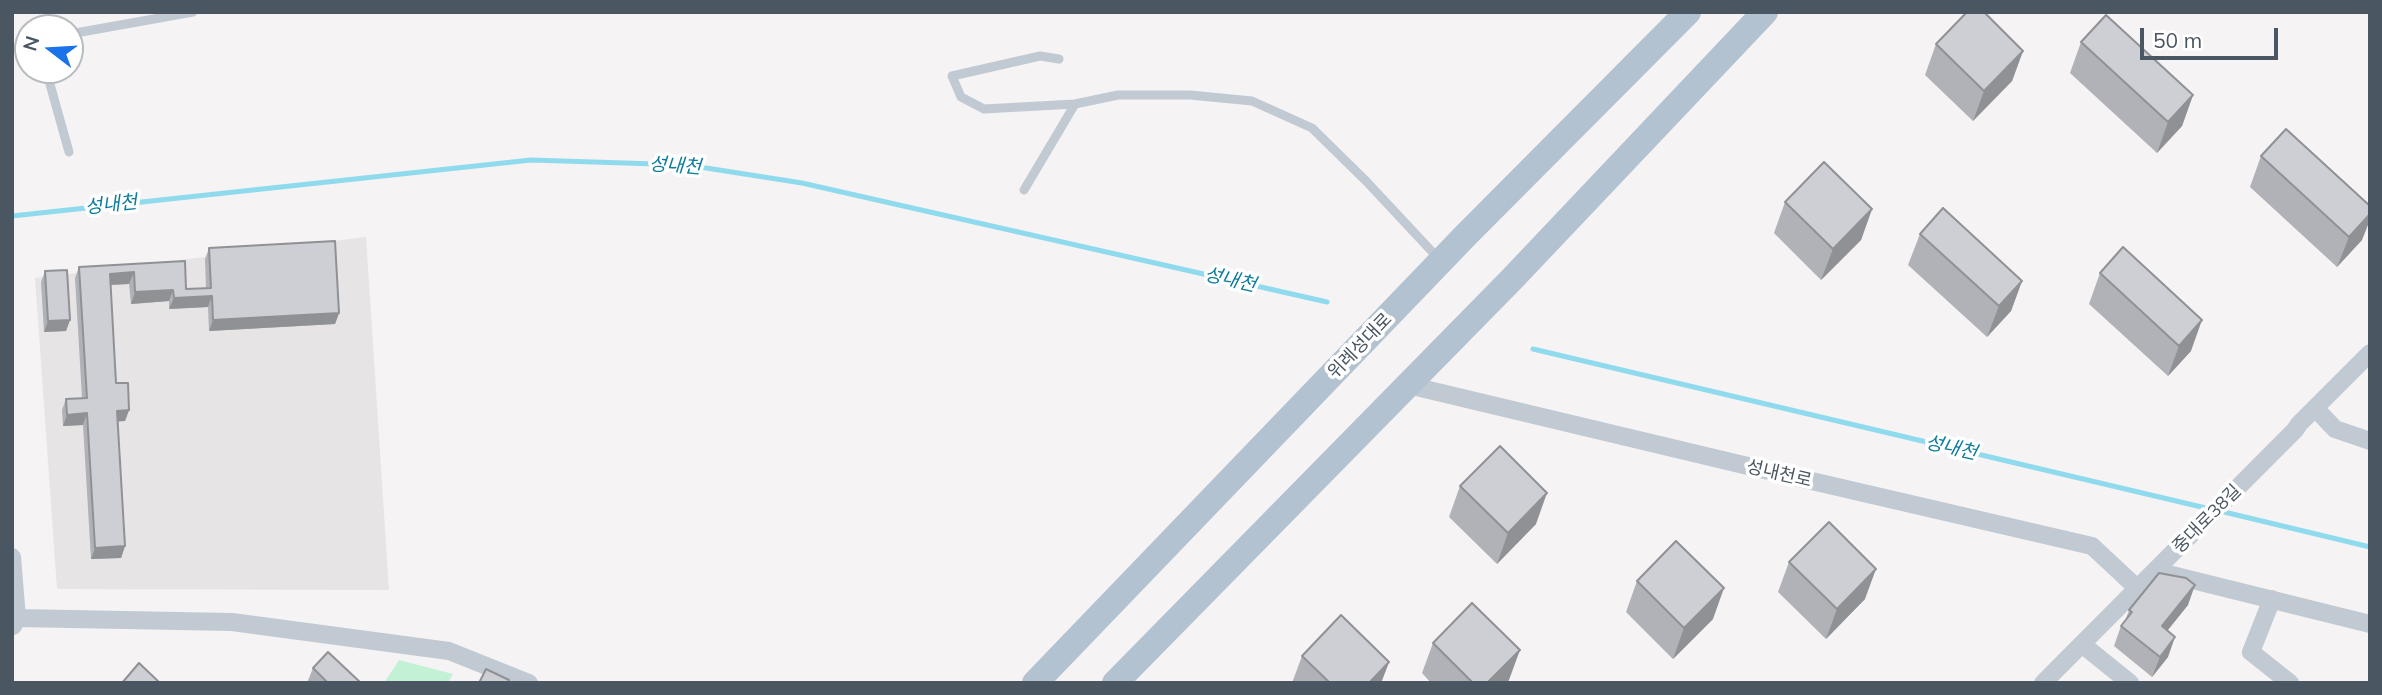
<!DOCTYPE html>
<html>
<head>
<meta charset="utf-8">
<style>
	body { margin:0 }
	#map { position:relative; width:2382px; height:695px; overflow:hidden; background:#f5f3f3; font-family:Mulish,sans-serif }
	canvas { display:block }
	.frame { position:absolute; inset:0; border:14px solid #4a5661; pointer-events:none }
	.north { position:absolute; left:14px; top:14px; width:70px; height:70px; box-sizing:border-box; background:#fff; border:2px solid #b7bbc0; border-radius:50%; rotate:287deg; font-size:19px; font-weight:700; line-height:28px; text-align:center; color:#4a5661 }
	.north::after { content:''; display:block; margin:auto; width:24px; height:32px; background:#1a73e8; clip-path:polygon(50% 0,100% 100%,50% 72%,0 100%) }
	.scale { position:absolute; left:2140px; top:28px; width:138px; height:32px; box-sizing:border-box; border:4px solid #4a5661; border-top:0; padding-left:9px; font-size:21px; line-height:24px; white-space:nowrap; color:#4a5661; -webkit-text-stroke:5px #fff; paint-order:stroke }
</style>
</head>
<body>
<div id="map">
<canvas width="2382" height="695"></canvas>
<div class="frame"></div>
<div class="north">N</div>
<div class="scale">50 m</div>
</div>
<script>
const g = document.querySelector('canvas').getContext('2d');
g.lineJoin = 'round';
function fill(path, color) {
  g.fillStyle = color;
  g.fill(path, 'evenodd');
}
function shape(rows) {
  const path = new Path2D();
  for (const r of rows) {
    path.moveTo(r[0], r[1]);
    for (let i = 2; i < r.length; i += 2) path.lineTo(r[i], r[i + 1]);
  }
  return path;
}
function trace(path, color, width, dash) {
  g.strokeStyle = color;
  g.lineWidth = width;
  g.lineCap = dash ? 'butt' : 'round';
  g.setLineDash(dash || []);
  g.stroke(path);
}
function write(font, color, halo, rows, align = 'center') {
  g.font = font + ' Mulish,"Noto Sans KR",sans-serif';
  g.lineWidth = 7;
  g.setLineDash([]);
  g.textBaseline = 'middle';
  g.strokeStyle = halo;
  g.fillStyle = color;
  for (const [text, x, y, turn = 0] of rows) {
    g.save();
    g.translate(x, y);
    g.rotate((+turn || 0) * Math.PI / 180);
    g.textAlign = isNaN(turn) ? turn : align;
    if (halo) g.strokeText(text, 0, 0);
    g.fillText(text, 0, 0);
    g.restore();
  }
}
fill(shape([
	[366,237,389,590,57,589,35,278]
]), '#e6e4e5');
fill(shape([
	[399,660,453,674,448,683,384,683]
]), '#c3f1d5');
trace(shape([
	[12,216,531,160,687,165,802,183,1327,302],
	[1533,349,2210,509],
	[2220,511,2370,547]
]), '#90daee', 5);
trace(shape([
	[70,34,193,12],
	[1059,59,1040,56,952,76,961,97,984,109,1075,104,1118,95,1190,95,1252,101,1312,128,1366,181,1438,258],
	[46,70,69,152],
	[1024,190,1075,104]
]), '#c1cad2', 9);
trace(shape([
	[1408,385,1773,472,2092,546,2137,588],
	[2316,409,2335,429,2370,441],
	[12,557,17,618,13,626],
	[2156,571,2370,624],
	[2272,599,2251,652,2290,683],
	[17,618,232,622,449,651,529,683],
	[2083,645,2130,683],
	[2043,683,2295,430,2299,424,2370,353]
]), '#c1cad2', 18);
trace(shape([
	[1035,683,1466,235,1688,12],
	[1115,683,1512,279,1765,12]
]), '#b3c2d1', 26);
fill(shape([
	[2081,42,2193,95,2182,126,2157,153,2070,73],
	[1936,44,2023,51,2012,81,1973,121,1925,75],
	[2261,156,2362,240,2337,267,2250,187],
	[1785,202,1872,209,1861,240,1821,280,1774,233],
	[1920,234,2022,281,2011,311,1987,337,1908,265],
	[209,248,339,313,335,324,209,331,208,307,169,309,169,301,131,304,129,284,110,285,116,383,129,410,125,421,118,421,125,546,121,558,91,559,83,425,63,426,62,410,66,399,82,398,75,278,79,267,185,261,186,289,206,288,205,259],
	[45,271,70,320,66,331,44,332,41,282],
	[2100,273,2191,351,2168,376,2089,304],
	[1460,486,1536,524,1497,564,1449,517],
	[1789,562,1865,599,1826,639,1778,592],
	[1637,581,1713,619,1673,659,1626,612],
	[2188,605,2167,631,2168,657,2152,677,2114,646,2121,626,2125,621,2129,610],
	[1433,643,1509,680,1506,683,1431,683,1422,673],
	[1302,656,1389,662,1381,683,1292,683],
	[313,668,361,683,307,683]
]), '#b0b2b7');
fill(shape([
	[2023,51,2012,81,1973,121,1984,91],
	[2193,95,2182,126,2157,153,2168,122],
	[1872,209,1861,240,1821,280,1833,249],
	[2370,214,2370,220,2362,240,2337,267,2349,237],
	[134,272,129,284,106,285,110,274],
	[2022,281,2011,311,1987,337,1999,306],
	[173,290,169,301,131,304,135,292],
	[212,296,208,307,169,309,174,298],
	[339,313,335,324,209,331,213,320],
	[70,320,66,331,44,332,48,321],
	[2202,320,2191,351,2168,376,2179,346],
	[129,410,125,421,113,422,117,411],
	[87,413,83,425,63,426,67,415],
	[1547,493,1536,524,1497,564,1508,533],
	[125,546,121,558,91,559,95,548],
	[1876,569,1865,599,1826,639,1837,609],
	[2195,585,2188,605,2155,646,2162,626],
	[1724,588,1713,619,1673,659,1684,628],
	[2175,637,2168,657,2152,677,2160,657],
	[1520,650,1509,680,1506,683,1487,683],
	[1389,662,1381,683,1369,683]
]), '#909195');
const building = shape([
	[1967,12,1984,12,2023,51,1984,91,1936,44,1967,12],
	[2106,15,2193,95,2168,122,2081,42,2106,15],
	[2286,129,2370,206,2370,214,2349,237,2261,156,2286,129],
	[1824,162,1872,209,1833,249,1785,202,1824,162],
	[1943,208,2022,281,1999,306,1920,234,1943,208],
	[335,241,339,313,213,320,212,296,174,298,173,290,135,292,134,272,110,274,116,383,128,383,129,410,117,411,125,546,95,548,87,413,67,415,66,399,87,398,79,267,185,261,186,289,211,288,209,248,335,241],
	[2123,247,2202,320,2179,346,2100,273,2123,247],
	[67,270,70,320,48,321,45,271,67,270],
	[1500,446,1547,493,1508,533,1460,486,1500,446],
	[1829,522,1876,569,1837,609,1789,562,1829,522],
	[1676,541,1724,588,1684,628,1637,581,1676,541],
	[2159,573,2186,578,2195,585,2162,626,2175,637,2160,657,2121,626,2132,612,2129,610,2159,573],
	[1472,603,1520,650,1487,683,1473,683,1433,643,1472,603],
	[1341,615,1389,662,1369,683,1330,683,1302,656,1341,615],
	[328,652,361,683,328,683,313,668,328,652],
	[139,663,160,683,122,683,139,663],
	[486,669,509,680,508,683,479,683,486,669]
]);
fill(building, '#cdcfd5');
trace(building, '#909195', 2);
write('18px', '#4a5661', '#fff', [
	["위례성대로",1360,346,-46],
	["성내천로",1779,474,13],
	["중대로38길",2207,519,-45]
]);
write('italic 19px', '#0c7c9b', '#fff', [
	["성내천",675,166,4],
	["성내천",111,205,-6],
	["성내천",1230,280,13],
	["성내천",1951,448,13]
]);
</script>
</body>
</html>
